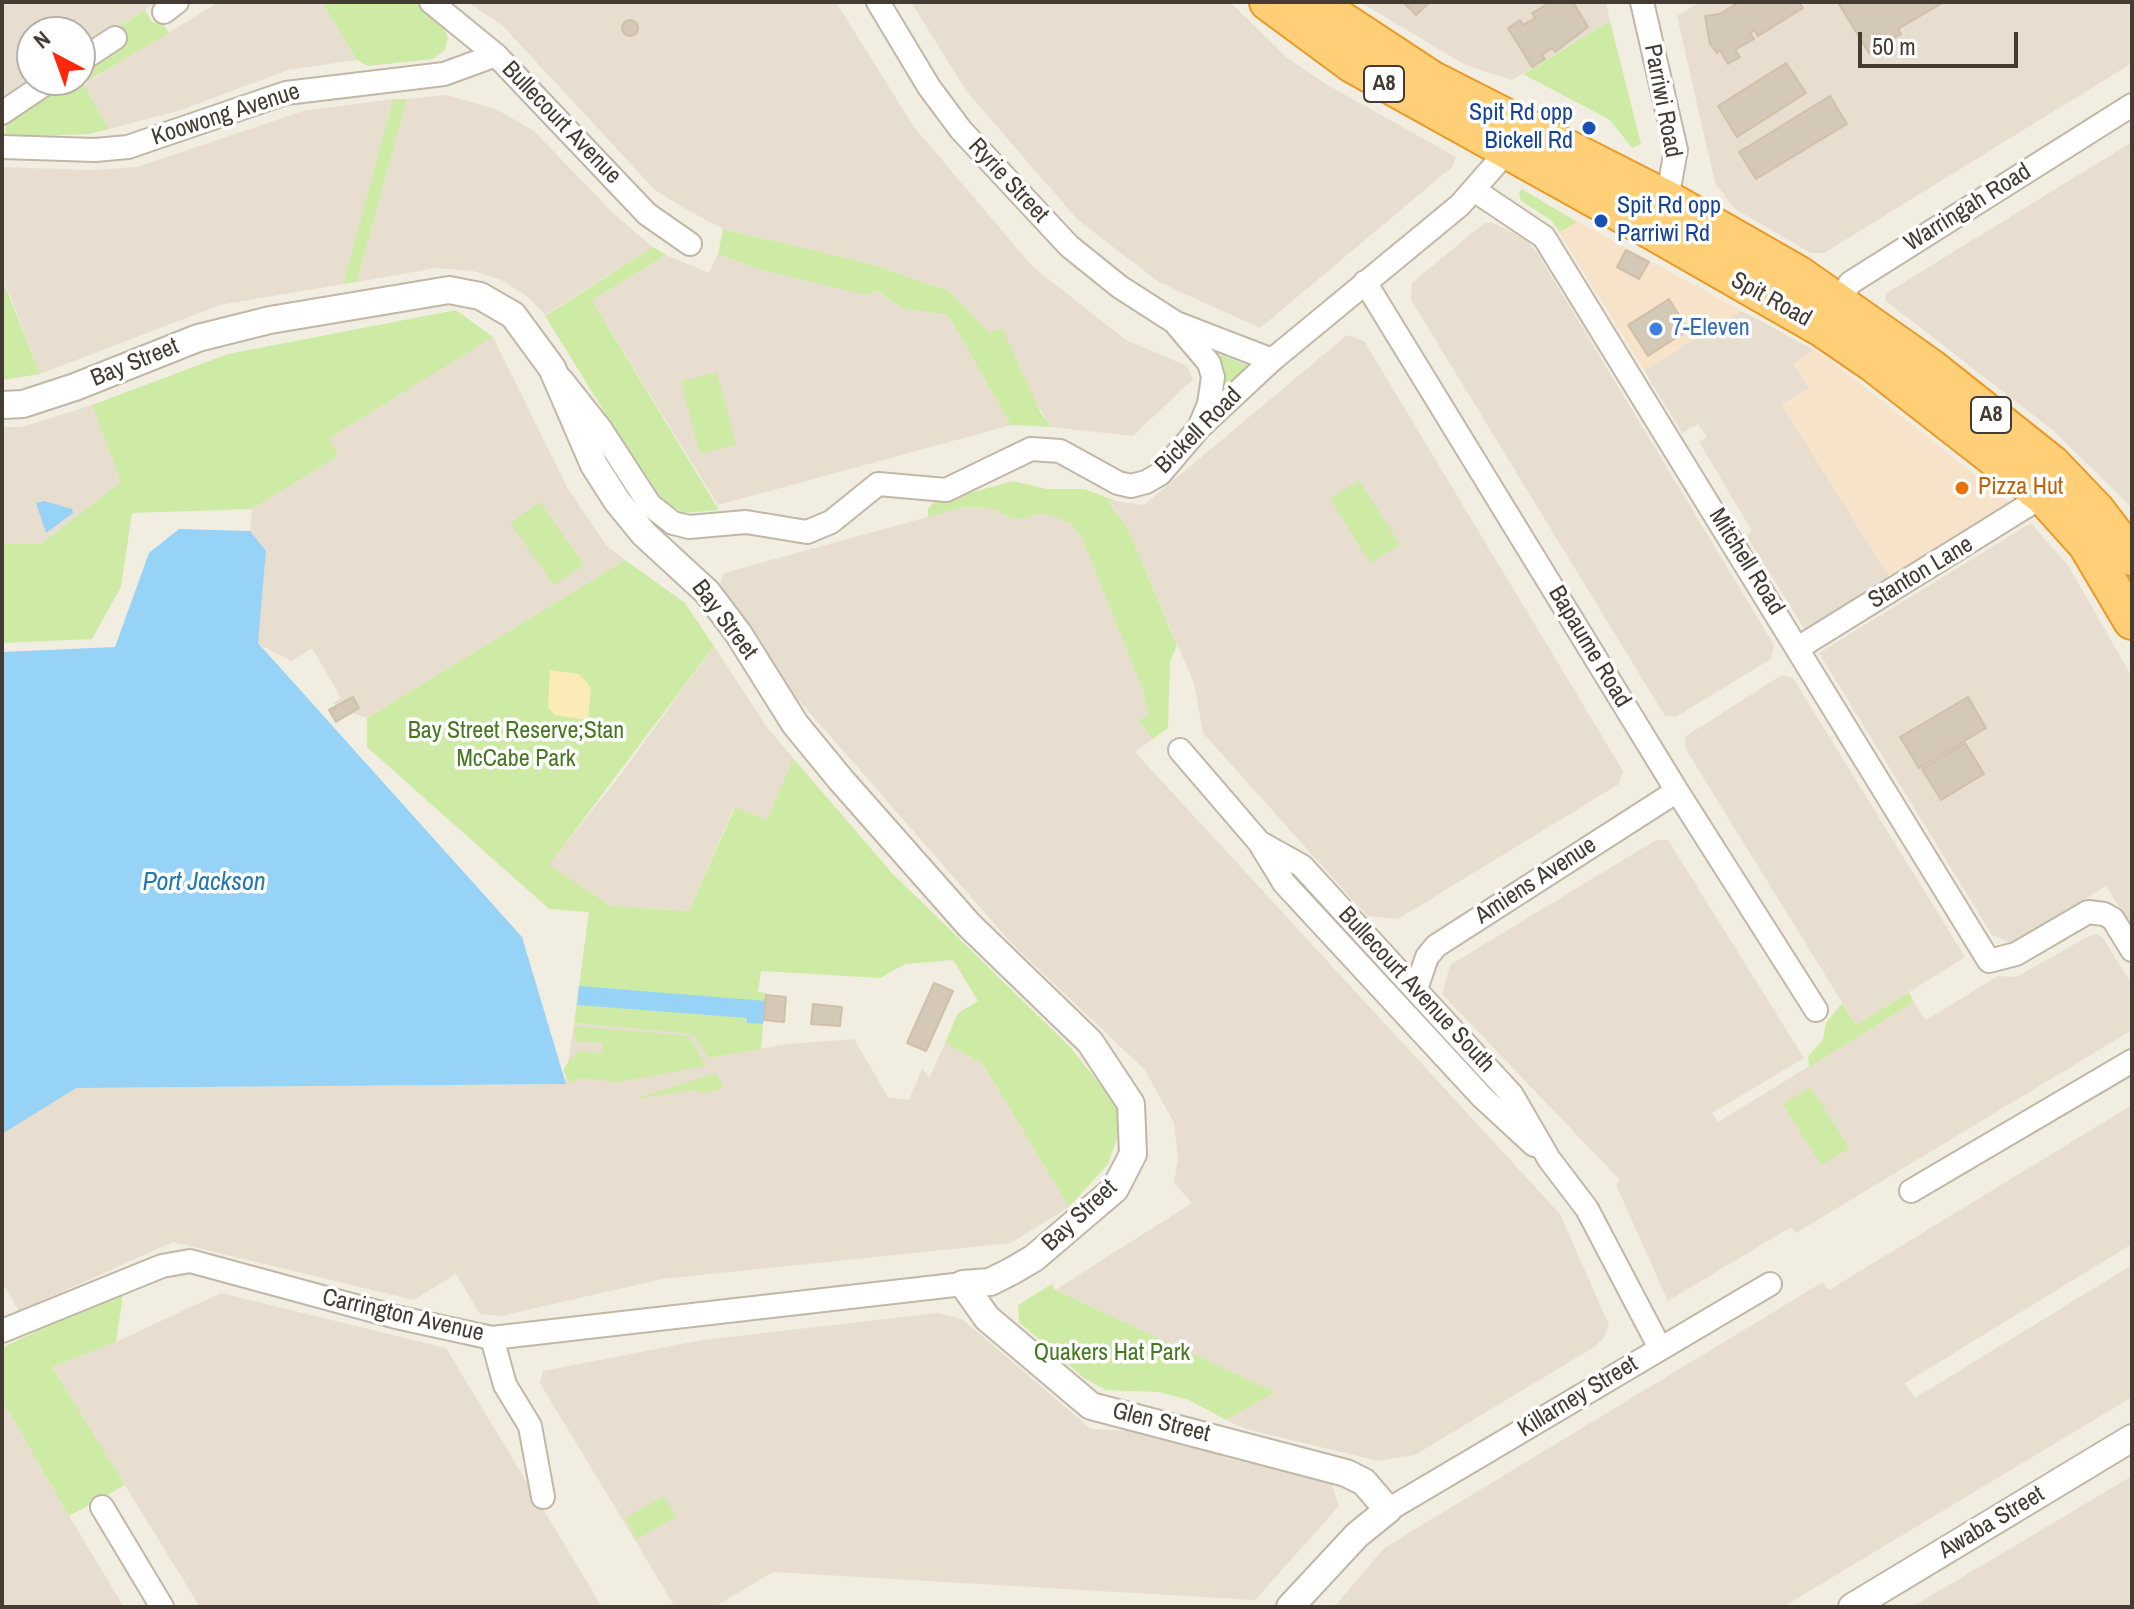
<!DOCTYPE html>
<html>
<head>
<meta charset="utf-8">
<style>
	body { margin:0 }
	#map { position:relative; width:2134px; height:1609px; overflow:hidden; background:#f2ede1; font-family:"Archivo Narrow",sans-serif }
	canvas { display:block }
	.frame { position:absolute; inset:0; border:4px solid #443c32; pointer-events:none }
	.north { position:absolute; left:16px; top:16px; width:80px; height:80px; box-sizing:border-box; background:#fff; border:2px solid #b4b1ad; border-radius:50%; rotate:319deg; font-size:22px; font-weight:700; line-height:32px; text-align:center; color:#443c32 }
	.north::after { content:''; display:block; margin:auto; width:28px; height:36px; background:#ff270c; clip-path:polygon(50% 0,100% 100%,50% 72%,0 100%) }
	.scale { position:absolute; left:1858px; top:32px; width:160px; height:36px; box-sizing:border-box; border:4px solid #443c32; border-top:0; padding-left:10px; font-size:24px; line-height:28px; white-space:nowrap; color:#443c32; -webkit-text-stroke:6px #fff; paint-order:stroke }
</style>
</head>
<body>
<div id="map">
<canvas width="2134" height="1609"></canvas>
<div class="frame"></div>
<div class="north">N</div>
<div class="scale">50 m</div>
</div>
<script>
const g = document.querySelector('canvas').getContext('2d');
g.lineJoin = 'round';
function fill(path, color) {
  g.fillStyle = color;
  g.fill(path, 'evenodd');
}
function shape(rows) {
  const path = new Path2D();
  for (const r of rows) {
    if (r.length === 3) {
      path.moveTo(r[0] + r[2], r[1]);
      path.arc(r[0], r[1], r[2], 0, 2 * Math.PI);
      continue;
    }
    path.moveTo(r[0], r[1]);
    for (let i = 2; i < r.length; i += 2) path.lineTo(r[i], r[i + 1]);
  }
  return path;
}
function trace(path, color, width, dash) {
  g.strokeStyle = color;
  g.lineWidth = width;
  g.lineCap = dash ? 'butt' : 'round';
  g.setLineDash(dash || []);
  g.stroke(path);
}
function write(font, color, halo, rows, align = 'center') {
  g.font = font + ' "Archivo Narrow",sans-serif';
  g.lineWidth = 7;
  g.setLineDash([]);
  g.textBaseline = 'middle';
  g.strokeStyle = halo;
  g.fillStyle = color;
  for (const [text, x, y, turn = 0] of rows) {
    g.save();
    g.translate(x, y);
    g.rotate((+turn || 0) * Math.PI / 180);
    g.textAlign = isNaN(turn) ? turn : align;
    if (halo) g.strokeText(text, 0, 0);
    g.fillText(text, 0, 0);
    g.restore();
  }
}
fill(shape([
	[2,2,157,2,80,51,80,32,32,32,33,80,2,100],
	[219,2,322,2,357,60,288,70,181,110,109,129,83,85],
	[467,2,836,2,914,127,1033,267,1126,340,1187,366,1193,379,1133,436,1052,427,990,333,949,291,868,263,723,229,682,207,655,190,501,24],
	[911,2,1230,2,1285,56,1324,83,1456,157,1452,167,1260,328,1159,282,1078,220,967,92],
	[1360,2,1606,2,1610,21,1512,80,1465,65],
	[1700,2,2132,2,2132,63,1824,253,1811,253,1735,209,1715,183,1677,16],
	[446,95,496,109,534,131,616,216,653,247,545,315,528,297,501,280,473,271,436,268,357,282,407,99],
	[393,99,343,284,220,305,40,374,2,275,2,167,92,170,137,167,303,111],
	[2132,142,2132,508,2054,431,1886,301,1885,294],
	[1491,222,1525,239,1538,254,1774,645,1771,659,1676,717,1665,716,1411,300,1412,283,1483,224],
	[718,254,761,270,875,290,902,308,948,315,1011,425,718,505,592,300,666,255,709,273],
	[1742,311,1814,350,1794,364,1809,388,1782,405,1893,583,1808,635,1746,535,1752,531,1699,442,1707,437,1698,424,1682,433,1644,370],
	[1347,335,1364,341,1623,771,1619,784,1398,919,1367,916,1203,733,1194,683,1127,527,1108,500,1144,505],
	[493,337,568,489,606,545,625,560,367,718,341,709,333,703,341,698,312,648,291,661,257,643,266,551,250,531,252,509,338,456,328,438],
	[92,405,121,482,41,544,2,544,2,427,22,427],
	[964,507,989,508,1017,520,1043,513,1070,523,1081,536,1143,691,1148,716,1138,720,1153,739,1135,752,1560,1214,1609,1325,1603,1339,1594,1347,1415,1455,1378,1461,1246,1429,1226,1420,1274,1392,1055,1290,1192,1203,1174,1183,1178,1158,1174,1123,1145,1070,1013,945,796,697,719,586,724,573],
	[2031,523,2069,567,2132,677,2132,927,2106,886,2012,943,1992,935,1819,653],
	[714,646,766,726,793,758,767,820,734,807,689,911,611,906,548,865,615,782],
	[1782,675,1793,678,1965,957,1856,1025,1685,748,1686,736],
	[1656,840,1668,840,1804,1058,1712,1113,1718,1122,1914,1002,1926,1020,1998,976,2016,977,2089,936,2098,934,2104,940,2132,984,2132,1030,1796,1233,1791,1227,1668,1301,1616,1185,1620,1180,1442,994,1450,965],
	[574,1023,694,1034,708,1058,788,1044,854,1039,888,1097,909,1100,922,1068,929,1078,945,1043,983,1064,1069,1207,1011,1243,662,1279,501,1316,480,1314,456,1274,414,1300,173,1242,19,1311,2,1282,2,1130,76,1088,565,1084],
	[2132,1105,2132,1244,1905,1383,1915,1398,2132,1265,2132,1397,1783,1607,1334,1607,1384,1548,1823,1282,1829,1290],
	[221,1293,446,1348,602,1607,200,1607,52,1367,116,1342],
	[937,1313,962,1319,1091,1429,1175,1433,1226,1458,1331,1482,1339,1506,1255,1600,773,1572,714,1607,675,1607,540,1383,543,1371,703,1340],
	[2,1400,69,1516,124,1607,2,1607],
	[2132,1476,2132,1607,1912,1607]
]), '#e7decf');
fill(shape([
	[1564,214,1742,311,1644,370,1552,221],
	[1814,350,1830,360,2016,507,1893,583,1782,405,1809,388,1793,364]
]), '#f7e2ca');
fill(shape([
	[322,2,414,2,437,17,448,37,445,50,433,59,368,66,357,60],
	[145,10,152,22,164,25,169,33,83,84,109,129,89,134,10,137,5,133,7,119,68,80,80,80,80,72,121,47,115,29],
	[1610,21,1641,144,1632,148,1610,120,1523,74],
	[393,99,407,99,357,282,343,284],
	[1522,189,1577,222,1560,232,1551,220,1521,201,1519,193],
	[723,229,868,263,949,291,990,333,1002,328,1041,413,1052,427,1011,425,948,315,902,308,876,290,868,295,761,270,718,254],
	[653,247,666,255,592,300,719,510,684,513,657,497,545,316],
	[2,275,5,286,40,374,2,380],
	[456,310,493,337,329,438,338,456,252,509,132,513,121,587,92,639,2,643,2,544,41,544,121,482,92,405,228,354],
	[1221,355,1249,366,1224,390,1224,374,1218,362],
	[717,372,736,445,700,454,681,381],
	[1359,480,1400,545,1370,563,1330,499],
	[1013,481,1047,489,1085,489,1115,501,1108,501,1127,527,1177,645,1170,662,1168,728,1153,739,1138,720,1148,716,1143,691,1081,536,1070,523,1043,513,1017,520,989,508,964,507,928,517,928,509,933,503],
	[540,502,584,565,554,585,510,523],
	[625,560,685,603,714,646,549,865,611,906,689,911,735,807,767,820,793,758,892,873,1070,1047,1117,1106,1118,1135,1108,1164,1069,1207,983,1064,945,1043,958,1013,978,1001,953,960,905,964,880,978,761,971,758,992,766,993,761,1049,708,1058,693,1034,574,1023,589,912,549,909,367,747,367,718],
	[1909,992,1914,1002,1809,1067,1808,1056,1823,1040,1826,1023,1842,1003,1856,1025],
	[574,1026,689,1036,706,1066,618,1082,579,1078,570,1084,563,1070,571,1057,577,1057,577,1051,602,1053,603,1043,575,1041],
	[716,1073,723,1088,706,1093,695,1090,634,1099],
	[1811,1087,1849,1148,1821,1165,1783,1104],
	[1052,1284,1055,1290,1275,1392,1226,1420,1189,1400,1159,1392,1106,1390,1084,1378,1019,1322,1018,1305],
	[124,1288,116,1342,52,1367,125,1485,69,1516,2,1400,2,1348],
	[664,1496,676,1517,637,1539,625,1518]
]), '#ceeba6');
fill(shape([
	[550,670,579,674,591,687,588,720,555,715,548,707]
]), '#fbebb8');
fill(shape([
	[44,501,72,509,73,513,46,533,36,503],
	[179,529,250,531,266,551,258,643,522,937,566,1084,76,1088,2,1134,2,652,115,647,149,553],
	[579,986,766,1001,763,1024,747,1023,747,1018,577,1005]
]), '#97d3f6');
const building = shape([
	[1403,2,1430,2,1416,15,1403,2],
	[1551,2,1573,2,1588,27,1555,52,1552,48,1542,55,1545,59,1532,67,1508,28,1520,20,1523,25,1535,18,1532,13,1551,2],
	[1739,2,1799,2,1803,8,1758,36,1755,30,1750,33,1754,39,1735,50,1740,57,1728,64,1720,50,1717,53,1710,44,1705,16,1720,14,1739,2],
	[1842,2,1944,2,1898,29,1901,34,1869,53,1839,4,1842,2],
	[630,28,8],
	[1786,63,1806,93,1737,137,1718,106,1786,63],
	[1830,96,1847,124,1756,179,1739,152,1830,96],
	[1626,250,1649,262,1639,279,1617,267,1626,250],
	[1669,299,1688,330,1648,356,1628,325,1669,299],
	[353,697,359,708,336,722,329,710,353,697],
	[1968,697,1986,728,1919,768,1900,737,1968,697],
	[1965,743,1984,774,1941,800,1922,769,1965,743],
	[934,983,953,991,926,1051,907,1043,934,983],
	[766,995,786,997,784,1022,764,1020,766,995],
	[813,1004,842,1007,840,1026,811,1024,813,1004]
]);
fill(building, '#d4c8b6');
trace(building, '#d0bfa9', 2);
const minor = shape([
	[431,2,496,55,647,214,690,244],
	[878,2,929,87,961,130,1069,246,1120,287,1176,323,1272,360],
	[1642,2,1676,150,1667,199],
	[164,12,177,2],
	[80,61,115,38],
	[2,113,51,80],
	[2,147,95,150,128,147,286,93,444,74,496,55],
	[1474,190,1544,237,1989,961,2016,954,2088,912,2104,914,2113,919,2132,950],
	[1365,282,1677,791,1816,1010],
	[1833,311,1850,283,2132,105],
	[1176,324,1209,363,1213,377,1209,404,1201,423],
	[562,380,600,428,650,505,673,523,689,527,746,522,807,532,831,522,878,484,946,490,1031,449,1060,451,1118,483,1131,486,1146,482,1160,474,1199,428,1272,360,1460,205,1516,141],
	[1798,648,2043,496],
	[1180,750,1259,842,1284,883,1482,1097,1534,1145],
	[1259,842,1302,866,1512,1095,1549,1159,1587,1209,1660,1348],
	[1416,989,1427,957,1436,946,1677,791],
	[1911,1191,2132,1061],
	[2,1331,162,1266,190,1261,396,1317,492,1338,963,1284],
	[492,1338,505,1385,530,1426,543,1497],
	[102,1507,162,1607],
	[1388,1510,1770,1284]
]);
const tertiary = shape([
	[2,405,23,404,75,387,198,338,270,320,449,290,480,296,513,315,552,368,594,465,617,501,644,534,707,592,738,633,795,724,841,780,969,925,1090,1042,1131,1104,1133,1154,1115,1189,1034,1258,1012,1271,990,1282,963,1284,987,1318,1091,1406,1346,1473,1364,1482,1388,1510,1357,1535,1290,1607],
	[1852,1607,2132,1438]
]);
const trunk = shape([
	[1268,2,1352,64,1647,228,1823,329,1874,364,2043,496,2087,545,2132,621],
	[1314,2,1431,79,1667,199,1798,274,1930,367,2052,464,2096,510,2132,557]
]);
trace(minor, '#c1b7a7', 26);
trace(tertiary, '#c1b7a7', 30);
trace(trunk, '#e99925', 40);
trace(minor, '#fff', 22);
trace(tertiary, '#fff', 26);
trace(trunk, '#ffcf77', 36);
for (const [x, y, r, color] of [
	[1589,128,8,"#1a4fb4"],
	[1601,221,8,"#1a4fb4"],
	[1656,329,8,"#3f7fe0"],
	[1962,488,8,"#e8710a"]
]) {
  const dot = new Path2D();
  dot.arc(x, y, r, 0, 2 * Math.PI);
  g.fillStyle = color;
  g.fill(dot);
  trace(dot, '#fff', 3);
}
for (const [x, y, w] of [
	[1384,84,40],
	[1991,415,40]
]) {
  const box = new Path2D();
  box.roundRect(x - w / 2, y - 18, w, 36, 6);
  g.fillStyle = '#fff';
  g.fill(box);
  trace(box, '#443c32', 2);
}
write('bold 22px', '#443c32', null, [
	["A8",1384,84],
	["A8",1991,415]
]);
write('24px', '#443c32', '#fff', [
	["Parriwi Road",1662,101,79],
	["Koowong Avenue",226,115,-18],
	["Bullecourt Avenue",561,123,46],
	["Ryrie Street",1008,181,47],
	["Warringah Road",1968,208,-32],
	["Spit Road",1771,300,29],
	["Bay Street",135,363,-22],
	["Bickell Road",1199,431,-45],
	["Mitchell Road",1746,562,58],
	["Stanton Lane",1921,573,-31],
	["Bay Street",724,620,53],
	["Bapaume Road",1589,647,59],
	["Amiens Avenue",1536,881,-33],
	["Bullecourt Avenue South",1416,990,47],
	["Bay Street",1080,1216,-43],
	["Carrington Avenue",403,1316,13],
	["Killarney Street",1578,1397,-31],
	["Glen Street",1161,1423,14],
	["Awaba Street",1992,1523,-31]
]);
write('24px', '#164399', '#fff', [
	["Spit Rd opp",1573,114],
	["Bickell Rd",1573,142],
	["Spit Rd opp",1617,207,"left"],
	["Parriwi Rd",1617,235,"left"]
], 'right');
write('24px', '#366cbe', '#fff', [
	["7-Eleven",1672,329]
], 'left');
write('24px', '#c56008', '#fff', [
	["Pizza Hut",1978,488]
], 'left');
write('24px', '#467921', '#fff', [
	["Bay Street Reserve;Stan",516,732],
	["McCabe Park",516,760],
	["Quakers Hat Park",1112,1354]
]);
write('italic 26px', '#2379af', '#fff', [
	["Port Jackson",204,883]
]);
</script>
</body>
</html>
